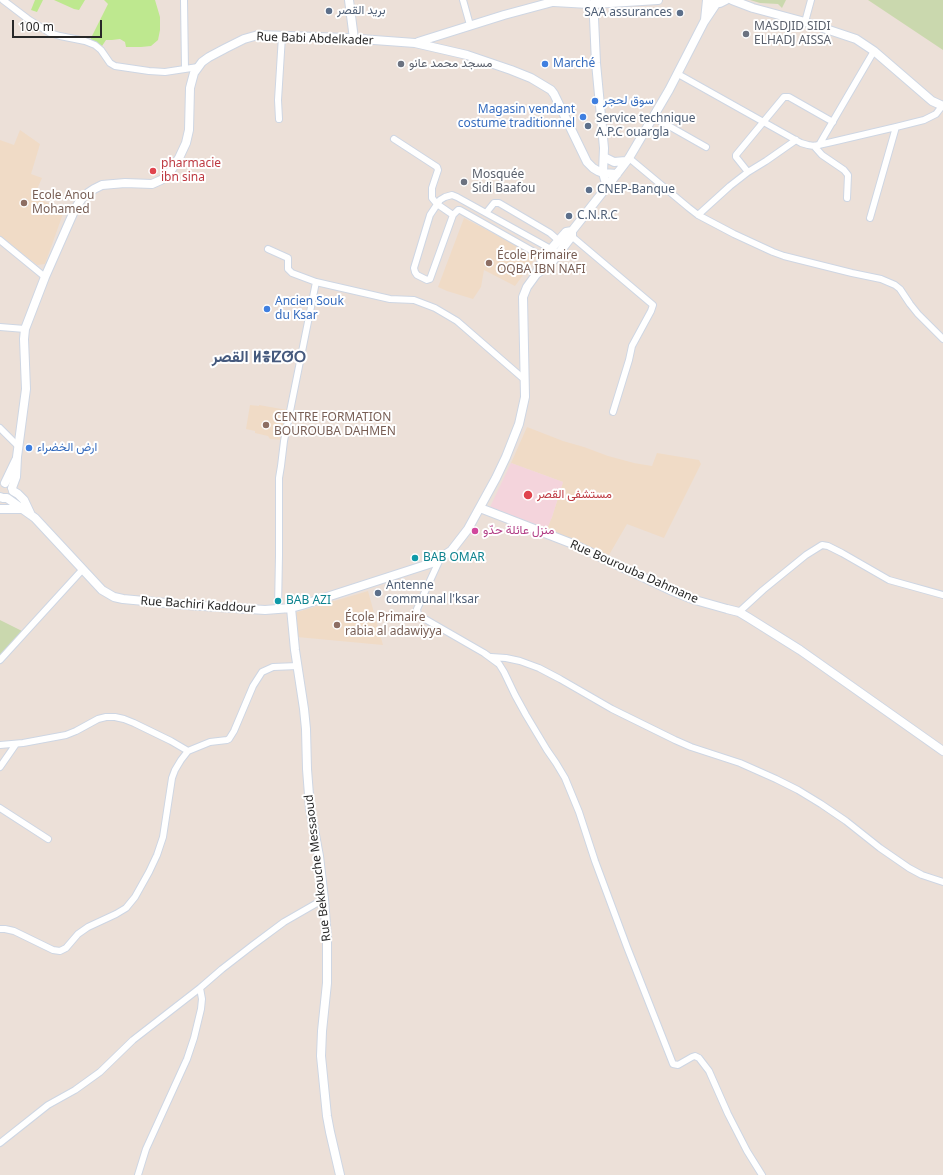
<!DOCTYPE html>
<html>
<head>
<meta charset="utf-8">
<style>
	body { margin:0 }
	#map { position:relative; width:943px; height:1175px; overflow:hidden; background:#ece0d8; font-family:"Noto Sans",sans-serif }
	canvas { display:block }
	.scale { position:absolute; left:12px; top:20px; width:90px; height:18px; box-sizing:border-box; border:2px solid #282828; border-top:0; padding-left:5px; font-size:12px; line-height:14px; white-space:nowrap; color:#282828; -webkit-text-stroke:3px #fff; paint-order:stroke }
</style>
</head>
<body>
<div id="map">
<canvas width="943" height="1175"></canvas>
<div class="scale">100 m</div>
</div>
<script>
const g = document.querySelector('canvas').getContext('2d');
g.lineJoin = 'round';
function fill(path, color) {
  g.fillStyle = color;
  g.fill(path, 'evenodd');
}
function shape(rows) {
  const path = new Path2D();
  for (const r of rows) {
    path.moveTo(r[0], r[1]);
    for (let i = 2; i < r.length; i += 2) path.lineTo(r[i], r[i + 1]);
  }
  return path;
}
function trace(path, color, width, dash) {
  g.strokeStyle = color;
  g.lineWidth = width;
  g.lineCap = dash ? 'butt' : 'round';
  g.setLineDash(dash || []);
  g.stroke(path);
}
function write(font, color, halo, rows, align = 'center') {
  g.font = font + ' "Noto Sans",Vazirmatn,"Noto Sans Tifinagh",sans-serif';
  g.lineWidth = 4;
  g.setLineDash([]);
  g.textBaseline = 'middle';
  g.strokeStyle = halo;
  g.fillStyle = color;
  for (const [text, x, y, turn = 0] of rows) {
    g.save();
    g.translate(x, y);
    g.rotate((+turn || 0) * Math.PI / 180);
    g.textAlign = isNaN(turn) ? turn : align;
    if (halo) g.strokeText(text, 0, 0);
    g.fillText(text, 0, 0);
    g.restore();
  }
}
fill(shape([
	[20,130,40,144,31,174,42,178,34,196,64,211,45,264,37,265,0,236,0,140,14,145],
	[464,218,537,256,515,286,484,270,481,287,473,299,447,291,438,287],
	[250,405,259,406,259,405,287,410,282,440,270,439,268,436,255,433,255,431,246,429],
	[527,427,563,441,584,447,608,456,634,463,652,466,657,453,699,460,701,464,664,538,627,524,609,555,546,531,552,517,563,482,511,463],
	[368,591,383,645,297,637,294,613]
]), '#f0dbc6');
fill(shape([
	[511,463,563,482,552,517,546,531,502,511,500,514,490,507]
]), '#f4d4dc');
fill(shape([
	[35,0,43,0,37,12,31,10],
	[54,0,85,0,79,10,74,9],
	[104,0,155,0,160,17,160,30,158,40,151,46,141,47,126,47,125,42,120,39,112,40,106,40,100,49,90,40,108,4]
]), '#bee88f');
fill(shape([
	[750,0,786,0,782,8,778,4,760,3],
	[868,0,943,0,943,50],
	[0,620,24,632,0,662]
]), '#cad8ae');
const street = shape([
	[3,0,28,19,50,33,60,36,85,41,95,45,101,50,110,63,115,66,149,71,165,72,198,67],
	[184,0,185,69],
	[463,0,470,25],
	[805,22,811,0],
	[678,74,801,143,808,145,814,146,832,142,896,127,924,120,936,114,942,106],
	[653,117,706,147],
	[279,119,278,100,282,36],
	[394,139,437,167,438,170,432,188,432,198,437,204,453,215],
	[819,145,874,51],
	[814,146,822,155,844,170,848,175,847,198],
	[629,158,689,208,698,215,734,234,773,252,784,256,852,273,881,279,895,285,900,289,910,304,918,314,943,339],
	[748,172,736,157,736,155,784,97,789,97,833,122],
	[486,213,494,203,499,203,550,233,558,240],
	[698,215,730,186,748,172,766,161,796,140],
	[870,218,896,127],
	[569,234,653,305,651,311,632,346,629,360,613,412],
	[0,240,45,277],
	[268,249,288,258,288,269,292,273,316,282,390,299,414,300,435,308,457,321,525,380],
	[552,262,460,210,458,210,453,215,430,279,427,280,417,275,415,272,414,268,430,215,440,200,445,197,452,195,457,197,558,253],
	[0,327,25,329],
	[0,428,18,446],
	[440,559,417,609,418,615,484,653,499,664,504,672,515,695,526,715,547,750,556,763,565,778,579,812,595,861,627,947,673,1064,678,1065,692,1057,695,1056,699,1058,709,1071,728,1114,747,1151,762,1175],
	[278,609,279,555,279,478,281,466,284,441,316,282],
	[739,612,763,590,806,555,822,545,828,546,842,553,889,580,943,595],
	[491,657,506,658,520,661,539,668,560,679,612,709,675,740,691,747,740,763,776,779,798,790,821,804,846,821,880,848,909,868,922,875,943,882],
	[0,660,83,569],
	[0,745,23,743,66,735,76,731,98,719,106,717,115,717,124,719,134,723,171,741,188,751],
	[0,767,16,744],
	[0,808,48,839],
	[0,929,5,929,14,931,53,950,60,951,66,948,78,934,88,927,116,914,126,908,135,897,149,872,157,855,163,837,172,778,175,770,181,760,188,751,210,742,227,740,229,739,234,731,253,686,262,672,273,667,298,666],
	[0,1143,48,1105,75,1090,100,1072,133,1040,200,988,222,969,253,945,284,922,324,899],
	[138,1175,146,1149,187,1059,194,1038,201,1009,202,999,200,988]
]);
const secondary = shape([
	[349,0,354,39],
	[732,0,753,8,805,22,856,39,874,51,932,101,943,106],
	[554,2,589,4],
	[711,3,720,3,726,0],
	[592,4,594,18,596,63,604,148,603,173,607,187],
	[594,4,658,0],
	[705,20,707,0],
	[418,42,504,15,560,0],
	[604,157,614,162,626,161],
	[535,275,548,266,552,262,572,236,572,231,613,179,629,158,669,90,704,22,716,4],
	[5,483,16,460],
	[12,488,16,477,17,457,26,389,24,339,25,329,45,277,75,209,82,198,88,193,94,189,102,185,125,183,152,184,161,180,168,175,179,158,186,143,189,130,190,88,194,73,202,62,209,57,226,48,244,39,258,35,347,38,415,43,467,55,511,70,531,78,551,90,554,94,587,162,593,168,598,171,603,173,617,174],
	[13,491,18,494,24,500,31,515],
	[0,497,3,498,7,498,35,518,102,590,114,597,123,599,187,605,265,610,291,608,302,605,432,563,451,551,468,529,496,478,506,457,519,424,525,397,523,297,527,287,535,276,544,257,566,232,572,231],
	[480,508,573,544,670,590,695,600,727,609,739,612,749,618,800,650,943,751],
	[0,509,21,509],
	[291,608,295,650,304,709,306,729,307,769,310,808,319,856,324,899,327,938,327,983,322,1031,321,1056,327,1116,330,1132,340,1175]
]);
trace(street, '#ced6e3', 8);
trace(secondary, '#ced6e3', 10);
trace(street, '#fff', 6);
trace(secondary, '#fff', 8);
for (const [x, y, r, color] of [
	[329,11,4,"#5c6f8a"],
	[680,13,4,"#5c6f8a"],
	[746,34,4,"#6b7280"],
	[401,64,4,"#6b7280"],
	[545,64,4,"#3f7fe0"],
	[595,101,4,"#3f7fe0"],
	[583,117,4,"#3f7fe0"],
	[588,126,4,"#5c6f8a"],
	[153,171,4,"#e0444e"],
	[464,182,4,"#6b7280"],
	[589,190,4,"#5c6f8a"],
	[24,203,4,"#8d6e63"],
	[569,216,4,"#5c6f8a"],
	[489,263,4,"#8d6e63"],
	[267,309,4,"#3f7fe0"],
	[266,425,4,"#8d6e63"],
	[29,448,4,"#3f7fe0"],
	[528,495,5,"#e0444e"],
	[475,531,4,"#d1479c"],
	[415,558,4,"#0f9aa8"],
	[378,593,4,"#5c6f8a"],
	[278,601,4,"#0f9aa8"],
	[337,625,4,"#8d6e63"]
]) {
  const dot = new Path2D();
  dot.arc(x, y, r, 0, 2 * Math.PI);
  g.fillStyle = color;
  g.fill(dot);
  trace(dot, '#fff', 1.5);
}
write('12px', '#4e5e75', '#fff', [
	["بريد القصر",337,11],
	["SAA assurances",672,13,"right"],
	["Service technique",596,119],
	["A.P.C ouargla",596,133],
	["CNEP-Banque",597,190],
	["C.N.R.C",577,216],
	["Antenne",386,586],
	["communal l'ksar",386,600]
], 'left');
write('12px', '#5b616d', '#fff', [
	["MASDJID SIDI",754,27],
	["ELHADJ AISSA",754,41],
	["مسجد محمد عانو",409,64],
	["Mosquée",472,175],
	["Sidi Baafou",472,189]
], 'left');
write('12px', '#282828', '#fff', [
	["Rue Babi Abdelkader",315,39,2],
	["Rue Bourouba Dahmane",634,572,24],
	["Rue Bachiri Kaddour",198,605,4],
	["Rue Bekkouche Messaoud",318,868,-97]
]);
write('12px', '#366cbe', '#fff', [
	["Marché",553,64],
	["سوق لحجر",603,101],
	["Magasin vendant",575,110,"right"],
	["costume traditionnel",575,124,"right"],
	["Ancien Souk",275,302],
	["du Ksar",275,316],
	["ارض الخضراء",37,448]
], 'left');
write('12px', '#be3a42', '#fff', [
	["pharmacie",161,164],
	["ibn sina",161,178],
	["مستشفى القصر",537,495]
], 'left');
write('12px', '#785e54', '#fff', [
	["Ecole Anou",32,196],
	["Mohamed",32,210],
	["École Primaire",497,256],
	["OQBA IBN NAFI",497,270],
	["CENTRE FORMATION",274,418],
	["BOUROUBA DAHMEN",274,432],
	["École Primaire",345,618],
	["rabia al adawiyya",345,632]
], 'left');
write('12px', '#b23c85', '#fff', [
	["منزل عائلة حدّو",483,531]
], 'left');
write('12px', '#0d838f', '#fff', [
	["BAB OMAR",423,558],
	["BAB AZI",286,601]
], 'left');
write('bold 16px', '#45597d', '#fff', [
	["القصر ⵍⴻⵇⵚⵔ",259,357]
]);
</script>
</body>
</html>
